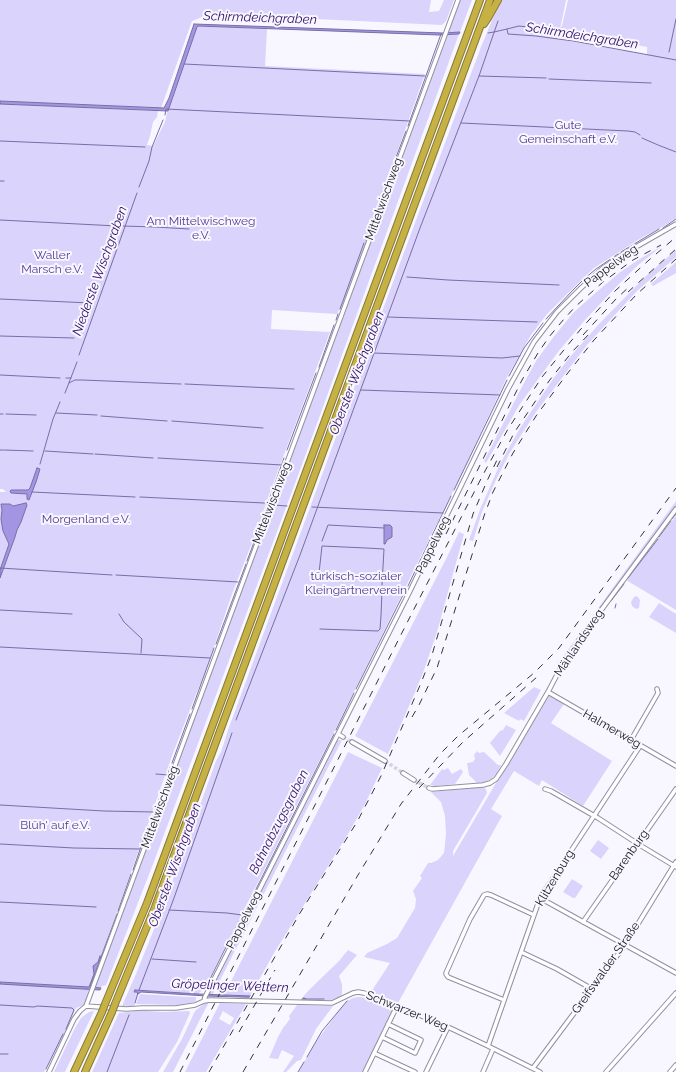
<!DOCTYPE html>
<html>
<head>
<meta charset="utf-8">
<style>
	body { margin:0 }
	canvas { display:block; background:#f8f7ff }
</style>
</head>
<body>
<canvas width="676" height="1072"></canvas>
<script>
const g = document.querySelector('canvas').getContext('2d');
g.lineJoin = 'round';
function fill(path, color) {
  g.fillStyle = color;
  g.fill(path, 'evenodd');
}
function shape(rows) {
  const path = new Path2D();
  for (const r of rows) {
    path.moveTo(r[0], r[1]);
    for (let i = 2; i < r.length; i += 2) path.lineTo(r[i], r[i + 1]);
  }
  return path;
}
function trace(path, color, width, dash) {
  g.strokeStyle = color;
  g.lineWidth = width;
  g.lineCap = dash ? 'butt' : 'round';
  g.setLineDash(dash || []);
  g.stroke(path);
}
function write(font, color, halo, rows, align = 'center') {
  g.font = font + ' Raleway,sans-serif';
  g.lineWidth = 4;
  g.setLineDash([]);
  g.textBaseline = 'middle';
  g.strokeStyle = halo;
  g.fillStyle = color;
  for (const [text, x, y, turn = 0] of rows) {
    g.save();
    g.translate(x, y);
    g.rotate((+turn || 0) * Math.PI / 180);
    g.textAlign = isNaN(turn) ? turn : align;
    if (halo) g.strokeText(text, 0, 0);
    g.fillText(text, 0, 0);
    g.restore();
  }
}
fill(shape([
	[0,0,431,0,429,12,439,11,444,0,454,0,446,21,442,25,210,14,192,21,161,108,0,101],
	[460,0,472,0,460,32,448,32],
	[502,0,566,0,558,39,647,55,647,47,564,32,561,30,568,0,676,0,676,218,664,226,641,238,594,268,567,294,547,314,531,335,506,379,461,475,335,730,204,989,198,994,140,990,134,1006,122,1006,136,974,163,907,216,761,221,752,228,730,403,255,481,47,495,13],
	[198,26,267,29,265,66,425,74,395,158,397,159,341,309,339,310,337,314,272,310,271,329,330,332,267,500,259,525,232,594,204,676,196,694,173,753,101,957,100,957,98,962,94,965,94,974,89,987,0,982,0,578,21,519,18,505,13,506,10,504,1,504,2,510,1,519,3,531,9,544,0,570,0,492,6,492,3,489,0,489,0,104,158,111,157,117,153,122,150,136,147,145,153,146,165,122,168,108,197,27],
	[459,34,300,470,153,864,106,985,102,986,101,988,95,988,448,35],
	[662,246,637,266,617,286,585,320,558,352,520,404,486,463,484,461,525,381,536,361,552,339,573,313,592,296,619,273,638,260],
	[676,250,676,257,637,291,587,345,536,412,509,454,495,482,482,512,473,541,469,540,481,507,500,464,520,428,553,379,569,358,599,324,646,276],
	[676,262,676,273,653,286,651,284],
	[676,501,676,506,611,593,560,666,557,662,562,658],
	[676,516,676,610,626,580],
	[459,532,464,534,437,632,424,670,416,690,388,754,355,736,447,557],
	[637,596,640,600,639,608,636,609,632,606,631,602,634,597],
	[659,603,676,614,676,633,649,617],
	[534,687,541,690,524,721,520,719,519,721,504,713],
	[549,695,564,704,551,723,612,761,583,806,542,780,539,786,514,771,491,809,502,816,398,1003,371,992,390,963,364,957,367,953,387,944,397,938,415,908,416,899,413,891,422,878,420,876,428,863,431,863,438,860,444,853,446,834,445,816,441,802,431,792,482,787,486,789,487,793,453,851,453,856,506,766],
	[506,725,516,730,500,756,490,743,500,731,503,730],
	[338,740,342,740,212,996,207,997,335,743],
	[477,751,479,753,484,752,498,765,501,765,497,773,491,779,484,782,477,783,469,775,467,763,473,762,475,759,474,755],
	[348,752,382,768,365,804,348,834,274,953,250,996,224,995],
	[448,768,452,774,461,769,463,772,455,784,435,786,430,785,442,769,444,770],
	[598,840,609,848,601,859,590,851],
	[572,879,583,886,575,898,573,898,563,892],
	[348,950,357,955,339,976,342,984,342,994,340,997,331,1000,301,1000,301,999,305,999,304,998,302,998,309,990,339,961],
	[0,984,89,989,84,1005,76,1008,64,1034,44,1072,0,1072],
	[140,994,189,997,196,997,196,1001,194,1002,178,1005,136,1004],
	[358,997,367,998,394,1010,364,1072,298,1072,318,1039,341,1008,347,1001,353,998],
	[209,1002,173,1072,163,1072,182,1039,195,1011,205,1003],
	[220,1003,246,1004,206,1072,185,1072],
	[223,1011,234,1018,230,1025,219,1019],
	[297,1005,333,1006,316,1029,301,1060,297,1061,286,1072,283,1072,294,1056,282,1050,278,1059,269,1058,278,1037,283,1028,290,1019,289,1016],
	[145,1010,149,1011,163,1012,189,1011,190,1013,177,1042,158,1072,92,1072,119,1013],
	[94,1011,65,1072,54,1072,74,1030,81,1018,89,1012]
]), '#dad3fc');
const water = shape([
	[194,24,443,33,460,32,459,34,439,35,198,26,197,27,168,111,0,104,0,101,164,108,169,98,194,24],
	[37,468,40,469,36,482,29,500,27,499,27,494,11,493,10,491,11,490,28,490,30,488,37,468],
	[26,503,27,505,21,522,17,530,15,537,0,578,0,570,9,544,3,531,1,519,2,510,1,504,10,504,13,506,26,503],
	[384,525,390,525,392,527,392,537,387,540,385,544,384,544,384,525],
	[100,956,101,957,90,987,101,988,100,990,0,984,0,982,89,987,94,974,93,966,98,962,100,956],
	[135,990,198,994,304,998,306,999,207,996,141,992,138,994,137,992,134,992,135,990]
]);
fill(water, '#a495e2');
trace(water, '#796ea6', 1);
fill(shape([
	[251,995,266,995,304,996,300,1001,248,1000]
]), '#f8f7ff');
trace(shape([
	[507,29,519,26,554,30],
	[558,30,561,28],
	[488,33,494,32,507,29,508,34,536,36,573,41,676,60],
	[669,52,676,19],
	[184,64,425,76],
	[479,76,546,78],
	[549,79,651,83],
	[165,115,166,109,410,121],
	[461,123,628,131,635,132,640,135],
	[408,126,441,34],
	[642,138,658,145,676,152],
	[0,141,145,147],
	[0,181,4,181],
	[139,187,149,161,152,147,163,120],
	[380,200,406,131],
	[0,220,117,226],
	[123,226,155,227,189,229],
	[663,228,676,219],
	[366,240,379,204],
	[621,252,659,229],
	[407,277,448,280,559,285],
	[0,299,91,303],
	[340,309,364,243],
	[388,317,537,322],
	[546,319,572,291,584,279,596,269,618,254],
	[336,320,338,314],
	[0,336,74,338],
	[374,353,502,358,520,356],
	[79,355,137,193],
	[319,367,334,325],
	[0,375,60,378],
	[509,376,524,348,543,323],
	[66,378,71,378],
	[69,383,75,380,82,380,181,384],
	[185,384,294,389],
	[361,390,500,395],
	[65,393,77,362],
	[56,413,97,415],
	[0,414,3,414],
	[6,414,36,415],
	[101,416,167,421],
	[172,421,263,428],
	[0,450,3,450],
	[4,450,33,451],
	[287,450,316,373],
	[45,451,93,454],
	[95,454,153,458],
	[158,458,282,465],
	[40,464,53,419,60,402],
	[454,490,507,380],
	[32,492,135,497],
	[140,497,264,503,269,505],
	[273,505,287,506],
	[312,507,443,513],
	[672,519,676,514],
	[260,525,284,458],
	[659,537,671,521],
	[322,541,328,525,384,528],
	[247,561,259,529],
	[0,568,112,575],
	[116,575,238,582],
	[628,578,658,539],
	[321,581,319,573,322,546,366,548,384,549,382,585],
	[408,586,451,496],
	[322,587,348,589],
	[611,601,624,584],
	[615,608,616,604],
	[0,610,72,614],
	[119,614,124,622,142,639,141,653],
	[320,629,378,631,380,629,381,616,382,590,355,589],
	[216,644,246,564],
	[0,647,210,658],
	[356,689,406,589],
	[192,709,214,648],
	[236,720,300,555,420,228,479,76,498,21],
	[336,730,354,693],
	[172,763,190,714],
	[156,774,168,775,170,767],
	[0,805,104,811,154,812],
	[147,832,166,780],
	[0,844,74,848,140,849],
	[133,870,145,835],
	[0,902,96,907],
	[169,910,227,913,242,915],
	[118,911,131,874],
	[241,919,334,734],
	[101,957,117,914],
	[152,959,196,962],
	[205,989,239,921],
	[139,990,174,898,232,733],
	[306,999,324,999],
	[135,1003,138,993],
	[0,1005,34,1007,37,1006,72,1008,74,1010,66,1029],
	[0,1054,8,1054],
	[307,1057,322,1031,347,1001],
	[46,1069,63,1034],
	[107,1072,129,1015],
	[298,1072,304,1062]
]), '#796ea6', 1);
trace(shape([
	[343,737,352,742],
	[385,761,403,773],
	[414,780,429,788]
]), '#d6d5dd', 3.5, [3.5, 2]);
const minor = shape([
	[548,692,676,766],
	[338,734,343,737],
	[631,740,658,693,657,689],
	[352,742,385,761],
	[403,773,414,780],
	[429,788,432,789,483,785,490,783,496,779,506,764,548,692,560,669,579,640,676,509],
	[545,789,551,791,598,818,638,844,676,867],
	[540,898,676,973],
	[583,922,676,789],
	[521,952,557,969,592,989],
	[504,1000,448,977,446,974,446,973,470,919,484,895,487,894,491,895,534,915],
	[204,1001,205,997,230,948,411,589,508,389,534,342,557,312,581,288,602,269,622,255,676,224],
	[86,1006,458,0],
	[382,1037,415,1053,421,1040,388,1024],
	[488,1046,540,898,640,746],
	[374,1053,415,1072],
	[533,1068,625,945,676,862],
	[49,1072,74,1019,80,1011,86,1006,126,1009,142,1008,176,1008,195,1005,204,1001,210,1000,332,1003,353,993,358,992,364,993,378,998,448,1027,488,1046,540,1072],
	[365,1072,397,1006],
	[426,1072,448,1027],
	[483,1072,493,1049],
	[606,1072,676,993],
	[670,1072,676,1065]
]);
const motorway = shape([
	[484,24,488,18,498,0],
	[105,1004,147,903,480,0],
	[115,1004,155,907,490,0],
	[74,1072,102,1012],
	[85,1072,112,1012]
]);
trace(minor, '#9290a0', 5.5);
trace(motorway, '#877a35', 8);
trace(minor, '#fff', 3.5);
trace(motorway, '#c5b144', 6);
trace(shape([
	[628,292,676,249],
	[583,335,616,299,630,286],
	[497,467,514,433,549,381,572,352,590,333],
	[446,534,522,380,538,353,549,337,564,319,576,306,603,282,633,260,661,245],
	[412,717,419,705,437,668,484,516,493,492,513,453,536,416,567,374,594,340,637,294,676,259],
	[419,788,463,742,537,677],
	[239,1032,275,970],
	[180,1072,413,611,485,471,508,429,542,377,580,330,615,291,649,260,676,237],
	[209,1072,300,913,357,822,381,776,421,683,432,655,473,514,487,481,497,460],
	[243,1072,358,875,401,804,440,754,458,736,534,673,559,648,676,488]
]), '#343339', 1, [7, 7]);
const motorwayBridge = shape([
	[102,1012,105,1004],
	[112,1012,115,1004]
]);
trace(motorwayBridge, '#877a35', 8, []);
trace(motorwayBridge, '#c5b144', 6);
write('12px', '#543a95', '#f8f7ff', [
	["Gute",568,125],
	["Gemeinschaft e.V.",568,139],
	["Am Mittelwischweg",201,221],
	["e.V.",201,235],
	["Waller",52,255],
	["Marsch e.V.",52,269],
	["Morgenland e.V.",86,519],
	["türkisch-sozialer",356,576],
	["Kleingärtnerverein",356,590],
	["Blüh' auf e.V.",55,825]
]);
write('12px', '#15141a', '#f8f7ff', [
	["Mittelwischweg",384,199,-70],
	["Pappelweg",611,266,-36],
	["Mittelwischweg",272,503,-69],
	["Pappelweg",433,545,-64],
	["Mählandsweg",579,643,-56],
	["Halmerweg",612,729,30],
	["Mittelwischweg",160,807,-70],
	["Barenburg",629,855,-55],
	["Klitzenburg",555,878,-59],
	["Pappelweg",244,920,-63],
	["Greifswalder Straße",606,968,-55],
	["Schwarzer Weg",407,1011,22]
]);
write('italic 13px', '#310d68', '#f8f7ff', [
	["Schirmdeichgraben",260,18,2],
	["Schirmdeichgraben",582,36,9],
	["Niederste Wischgraben",100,271,-70],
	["Oberster Wischgraben",357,373,-69],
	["Bahnabzugsgraben",279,822,-63],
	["Oberster Wischgraben",175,865,-70],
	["Gröpelinger Wettern",230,986,2]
]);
</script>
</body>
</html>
